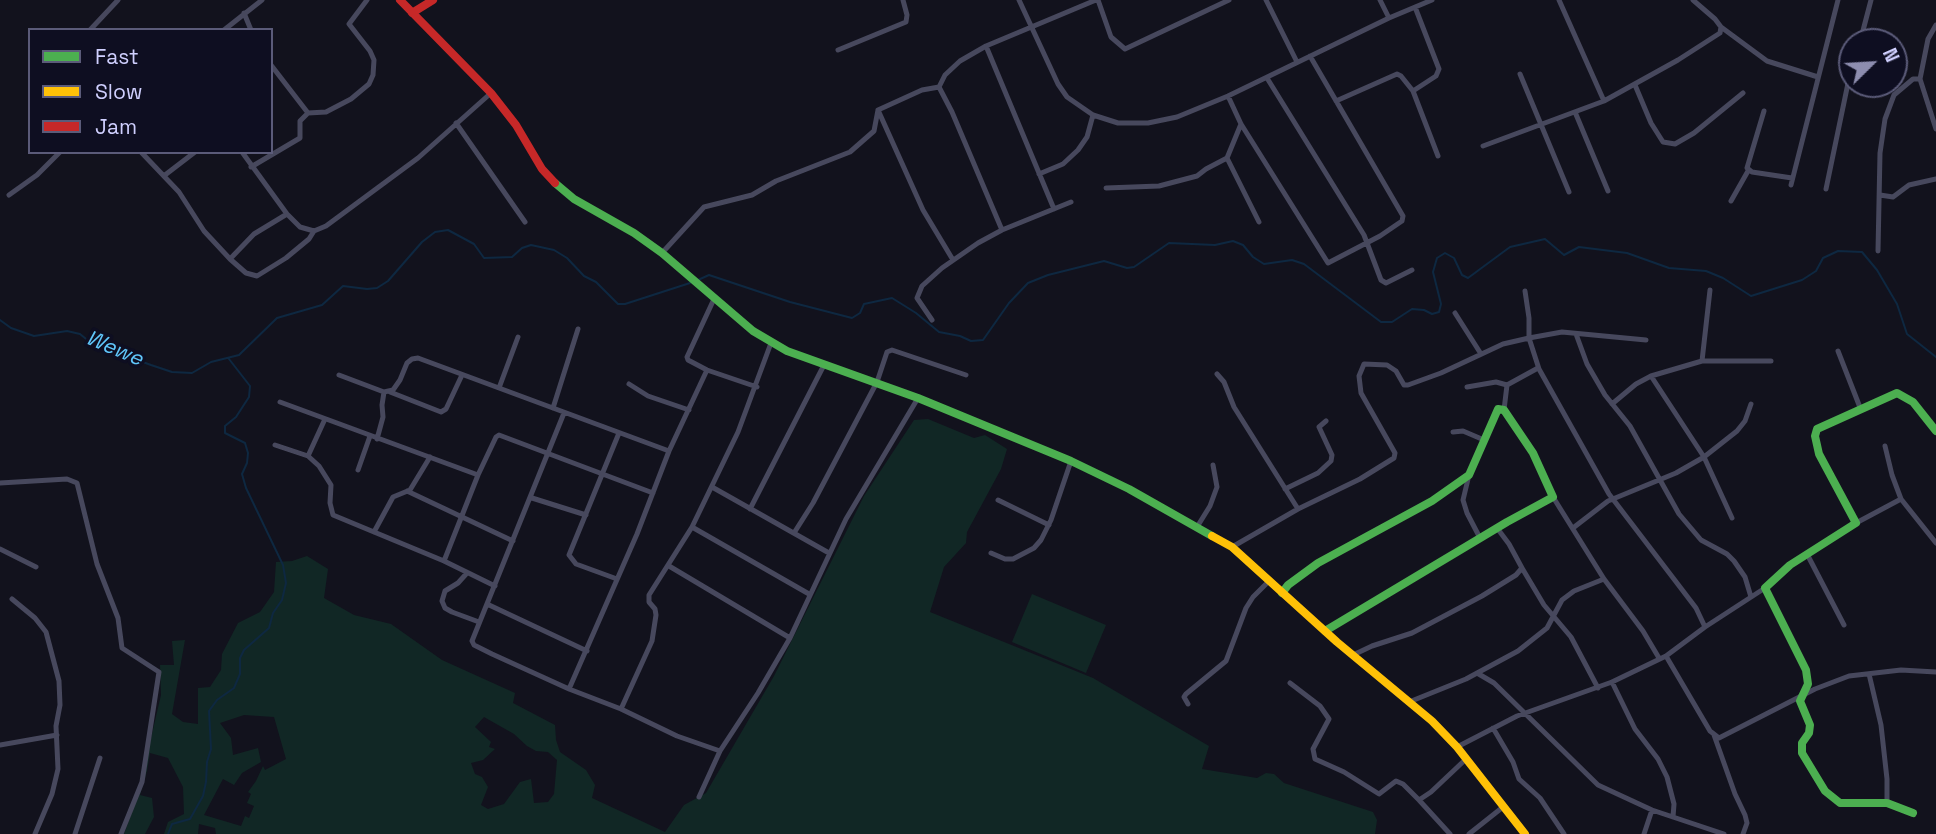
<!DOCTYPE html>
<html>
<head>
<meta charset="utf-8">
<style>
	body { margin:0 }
	#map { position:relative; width:1936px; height:834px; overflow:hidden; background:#12121d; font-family:"Space Grotesk",sans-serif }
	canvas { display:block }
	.legend { position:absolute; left:28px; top:28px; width:245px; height:126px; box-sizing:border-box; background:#0e0e21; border:2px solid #5b5b79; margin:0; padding:9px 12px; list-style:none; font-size:21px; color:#cfcffe }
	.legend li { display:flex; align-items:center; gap:14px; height:35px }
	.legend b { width:35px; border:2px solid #5b5b79 }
	.north { position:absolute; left:1838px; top:28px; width:70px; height:70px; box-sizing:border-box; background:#0e0e21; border:2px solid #5b5b79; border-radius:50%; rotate:66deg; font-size:19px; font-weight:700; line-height:28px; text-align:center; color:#cfcffe }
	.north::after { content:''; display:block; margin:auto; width:24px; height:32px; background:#8d8daf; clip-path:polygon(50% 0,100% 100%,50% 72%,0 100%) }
</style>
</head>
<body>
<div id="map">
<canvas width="1936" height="834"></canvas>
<ul class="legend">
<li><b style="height:9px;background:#4caf50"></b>Fast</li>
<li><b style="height:9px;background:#ffc107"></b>Slow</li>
<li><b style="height:9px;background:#c62828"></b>Jam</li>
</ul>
<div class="north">N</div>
</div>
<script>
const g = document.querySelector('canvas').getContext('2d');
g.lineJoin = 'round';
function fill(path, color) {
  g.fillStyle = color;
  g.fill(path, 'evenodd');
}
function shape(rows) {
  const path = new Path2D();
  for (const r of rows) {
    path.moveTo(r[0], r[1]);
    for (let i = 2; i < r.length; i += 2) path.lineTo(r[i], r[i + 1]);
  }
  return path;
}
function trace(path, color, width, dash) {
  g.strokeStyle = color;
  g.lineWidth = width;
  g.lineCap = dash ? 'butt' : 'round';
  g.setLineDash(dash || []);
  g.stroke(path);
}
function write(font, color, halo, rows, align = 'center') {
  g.font = font + ' "Space Grotesk",sans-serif';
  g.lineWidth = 7;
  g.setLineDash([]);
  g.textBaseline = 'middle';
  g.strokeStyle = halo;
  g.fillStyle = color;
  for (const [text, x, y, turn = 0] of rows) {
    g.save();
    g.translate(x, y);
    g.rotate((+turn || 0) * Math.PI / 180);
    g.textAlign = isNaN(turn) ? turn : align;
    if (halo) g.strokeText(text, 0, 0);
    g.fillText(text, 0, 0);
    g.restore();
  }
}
fill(shape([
	[928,419,974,438,985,435,1007,449,1001,469,967,532,966,543,944,567,930,612,1093,678,1209,746,1202,769,1257,778,1266,773,1274,774,1284,783,1373,812,1377,820,1375,834,216,834,215,828,199,824,198,834,164,834,168,822,184,814,183,787,168,758,150,753,147,771,140,795,152,798,154,817,145,834,124,834,137,798,161,695,160,665,174,665,172,641,185,640,172,714,183,722,198,724,198,688,210,687,221,670,222,654,238,623,260,612,274,592,276,562,292,561,307,556,328,569,324,598,354,615,391,624,442,660,515,693,513,703,555,725,556,740,560,752,586,770,595,785,592,798,665,832,684,805,706,793,774,676,864,496,914,420],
	[244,715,274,717,286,759,265,770,263,766,256,781,248,792,251,794,247,803,254,806,249,818,245,816,241,826,204,815,223,779,234,785,242,773,261,762,258,748,233,755,231,738,220,723],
	[484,717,514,734,527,746,536,751,548,752,557,760,554,794,548,802,534,803,531,779,520,782,504,804,488,809,481,805,488,787,482,777,475,774,471,763,483,760,495,749,489,747,491,742,475,727],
	[1032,594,1106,625,1086,673,1012,642]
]), '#112725');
trace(shape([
	[698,280,709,275,790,302,852,318,860,313,864,304,892,298,916,313,939,332,960,336,971,341,983,340,1009,303,1028,283,1048,275,1104,261,1127,268,1134,267,1169,243,1215,245,1233,241,1243,245,1253,257,1264,264,1292,260,1304,264,1381,322,1392,322,1412,309,1424,310,1432,314,1439,312,1441,304,1433,272,1437,258,1445,253,1454,258,1462,275,1468,278,1510,247,1545,239,1564,255,1579,247,1627,253,1669,268,1706,271,1723,278,1751,296,1802,280,1816,271,1823,258,1838,251,1862,252,1877,270,1897,304,1907,334,1936,357],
	[0,320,11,328,34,336,67,331,80,334,91,343,151,365,172,372,192,373,211,362,239,355,277,318,322,305,343,286,367,289,377,288,388,281,422,242,435,232,448,230,474,244,484,258,512,257,522,248,531,245,554,250,567,258,584,276,596,282,618,304,625,304,690,283],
	[168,834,172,824,190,819,203,796,206,782,207,762,211,749,209,711,217,700,234,688,240,674,240,658,244,650,269,628,273,613,282,600,286,583,283,565,246,488,242,474,247,463,248,453,245,443,225,433,225,426,236,417,249,397,250,386,229,359]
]), '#0e2841', 2);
trace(shape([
	[1019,0,1058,84,1067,97,1093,115,1118,123,1148,123,1177,117,1228,96,1389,18,1432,0],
	[1098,0,1111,37,1125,49,1229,0],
	[1266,0,1297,62],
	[1380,0,1389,18],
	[1559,0,1604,101,1678,60,1720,33,1721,27,1715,19,1693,0],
	[1415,7,1439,69,1436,76,1413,91,1438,156],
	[244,13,251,30],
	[1721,27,1767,61,1818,77],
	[90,30,118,0],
	[224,30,262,0],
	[1860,42,1871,0],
	[986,46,1054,209],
	[838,50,906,22,907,15,903,0],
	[271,65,308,113],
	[1520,74,1569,192],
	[1267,78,1364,235,1381,280,1386,283,1412,270],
	[1920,79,1928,39,1936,25],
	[1635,85,1651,123,1663,142,1675,144,1694,133,1743,93],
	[939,87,945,75,960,61,986,46,1096,0],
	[1228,96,1241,124,1328,263,1380,236,1402,221,1403,216,1310,56],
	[1336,101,1397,74,1401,76,1413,91],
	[878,110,923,210,953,260],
	[878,110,922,90,939,87],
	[1764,111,1747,168,1752,172,1792,178],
	[1575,112,1608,191],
	[456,123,525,222],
	[1241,124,1227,158,1259,222],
	[1483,146,1604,101],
	[141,152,179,192,204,231,230,259,254,234,287,214],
	[242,152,287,214,300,227,314,231,326,226,418,158,491,93],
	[251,167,300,138,300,121,308,113,326,112,351,99,369,84,373,75,374,60,370,51,349,24,367,0],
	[1039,174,1063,164,1078,150,1087,137,1093,115],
	[165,175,195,152],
	[1791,185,1838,0],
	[1106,188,1159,186,1197,176,1206,169,1227,158],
	[1826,189,1852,64],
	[9,195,37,175,60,152],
	[1880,195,1893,197,1909,185,1936,179],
	[1731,201,1748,171],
	[1002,230,1071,202],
	[1878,251,1880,153,1885,119,1894,95,1913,79,1920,79,1936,129],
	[662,253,704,207,752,195,776,181,850,152,874,131,878,110],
	[230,259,246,273,257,276,286,258,309,239,314,231],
	[714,299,687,357,688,360,707,370,757,387],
	[1455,313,1481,354],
	[932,320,917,298,922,286,942,268,978,243,1002,230,952,112,939,87],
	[1576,334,1587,364,1605,395,1630,426,1679,514,1701,540,1727,554,1734,561,1745,577,1751,597],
	[1646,340,1562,332,1529,338,1539,369,1609,494,1680,587,1696,608,1705,627,1765,588],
	[1838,351,1861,410],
	[1702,361,1710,290],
	[1217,374,1224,382,1234,407,1298,509],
	[339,375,384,392,393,390,400,380,407,363,412,359,418,358,669,451],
	[1651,376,1704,457,1737,431,1745,421,1751,404],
	[629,384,648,396,689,410],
	[1467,387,1496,382,1507,385],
	[499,388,518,337],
	[390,392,441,412,446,409,462,375],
	[280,402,478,475],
	[1612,404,1636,384,1651,376,1702,361,1771,361],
	[553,408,578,329],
	[1504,410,1507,385,1538,368],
	[564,413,472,641,474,645,492,654,569,689,621,709,677,736,720,751],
	[1453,432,1463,431,1484,440],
	[377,439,383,417,382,405,384,392],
	[275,445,308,456,319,466,331,485,330,503,333,515,444,561,495,586],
	[1885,446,1892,475,1901,499],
	[308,456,325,419],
	[358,470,370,436],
	[1469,475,1463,500,1467,513,1480,538],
	[0,483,67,479,77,483,97,564,118,618,122,648,159,672,142,782,121,834],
	[712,487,829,553],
	[1285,489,1318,473,1331,461,1332,455,1319,427,1326,421],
	[407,491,513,541],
	[1553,497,1604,579,1643,631,1659,658],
	[532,498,586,515],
	[998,500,1049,525],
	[750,509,824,365],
	[1856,523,1901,499,1936,543],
	[692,527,809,594],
	[1197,527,1210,506,1217,487,1213,465],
	[1573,528,1608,501,1676,473,1704,457,1732,518],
	[374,532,393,497,410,490,430,457],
	[794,533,813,503,877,382,887,352,892,350,966,375],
	[1232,547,1298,509,1360,479,1394,458,1395,453,1361,393,1359,376,1364,364,1387,365,1396,371,1404,385,1408,385,1441,373,1503,344,1529,338,1529,318,1525,291],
	[0,549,36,567],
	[991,553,1005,559,1013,559,1034,548,1041,540,1051,520,1071,461],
	[1807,554,1844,625],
	[444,561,478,475,496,437,499,435,653,493],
	[669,566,790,638],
	[1522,568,1544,605,1571,637,1598,688],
	[467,573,458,583,445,591,442,601,445,608,452,612,479,622],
	[617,579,576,564,569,555,619,433],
	[12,599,35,618,46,632,59,681,60,705,56,726,58,769,52,794,35,834],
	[487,604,587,651],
	[1353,655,1372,646,1412,633,1482,596,1516,575,1522,568,1509,544,1497,528],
	[1666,656,1705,627],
	[1477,673,1494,683,1598,785,1652,810,1724,834],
	[1869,674,1881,725,1887,779,1887,803],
	[1612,682,1635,729,1658,759,1667,777,1674,804,1673,817],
	[1290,683,1320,706,1329,719,1313,749,1315,759,1344,772,1379,794,1396,781,1403,784,1419,800,1431,792,1466,759],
	[569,689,637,534,669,451,707,370],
	[1409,702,1466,679,1518,651,1547,628,1562,600,1574,591,1604,579],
	[1188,704,1184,697,1186,694,1226,661,1246,608,1253,597,1269,581],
	[621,709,652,641,656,615,655,609,649,602,649,595,692,527,738,432,771,343],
	[1493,728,1513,762,1519,779,1540,798,1564,834],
	[1714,735,1735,794,1745,815,1747,823,1743,834],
	[0,745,57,735],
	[1457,747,1517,716,1612,682,1666,656,1710,731,1719,738,1815,689,1849,676,1901,670,1936,672],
	[699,797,720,751,758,693,790,638,846,519,918,398],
	[1419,800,1450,834],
	[75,834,100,758],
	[1469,834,1503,807],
	[1644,834,1652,810]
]), '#47485d', 5);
trace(shape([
	[555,183,574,199,634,233,662,253,753,331,787,351,918,398,1071,461,1129,489,1212,536],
	[1282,593,1288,585,1318,563,1432,501,1469,475,1498,409,1504,410,1533,453,1553,497,1507,522,1325,631],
	[1913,813,1887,803,1840,803,1825,791,1802,753,1802,743,1809,733,1810,725,1800,701,1808,684,1806,670,1765,588,1790,565,1856,523,1819,454,1815,436,1817,429,1897,393,1913,402,1936,431]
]), '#4caf50', 8);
trace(shape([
	[1212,536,1232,547,1337,642,1432,721,1457,747,1525,834]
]), '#ffc107', 8);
trace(shape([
	[400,0,491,93,516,125,542,169,555,183],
	[412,13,433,0]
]), '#c62828', 8);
write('italic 21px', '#60c7fb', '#0e0e21', [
	["Wewe",114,349,23]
]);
</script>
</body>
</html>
